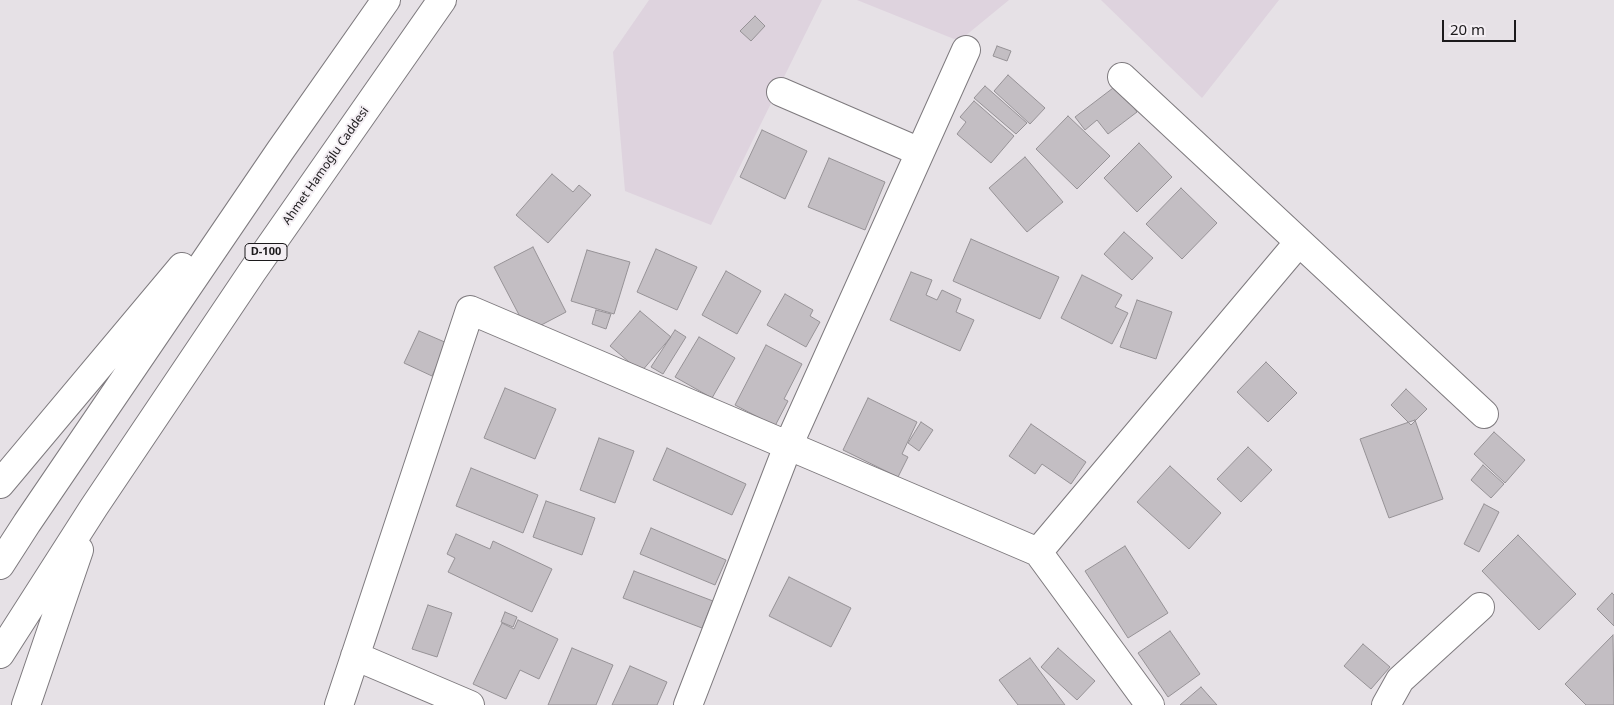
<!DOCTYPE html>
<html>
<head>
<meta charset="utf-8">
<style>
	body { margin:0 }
	#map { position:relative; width:1614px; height:705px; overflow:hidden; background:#e6e1e6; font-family:"Noto Sans",sans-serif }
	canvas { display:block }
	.scale { position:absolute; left:1442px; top:20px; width:74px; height:22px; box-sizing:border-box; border:2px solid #1c1a1c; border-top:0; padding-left:6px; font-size:15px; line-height:18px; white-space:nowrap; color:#1c1a1c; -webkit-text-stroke:4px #f3eef3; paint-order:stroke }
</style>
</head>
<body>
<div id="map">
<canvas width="1614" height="705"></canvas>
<div class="scale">20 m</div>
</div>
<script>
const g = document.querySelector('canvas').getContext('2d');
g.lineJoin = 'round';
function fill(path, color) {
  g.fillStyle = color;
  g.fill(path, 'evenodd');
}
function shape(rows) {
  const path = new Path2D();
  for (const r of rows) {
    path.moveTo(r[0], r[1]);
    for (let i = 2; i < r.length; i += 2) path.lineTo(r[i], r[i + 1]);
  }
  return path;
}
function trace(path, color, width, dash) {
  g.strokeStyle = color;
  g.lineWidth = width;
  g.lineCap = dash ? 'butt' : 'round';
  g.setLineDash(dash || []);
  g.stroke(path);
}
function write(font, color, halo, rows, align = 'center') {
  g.font = font + ' "Noto Sans",sans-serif';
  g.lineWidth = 4;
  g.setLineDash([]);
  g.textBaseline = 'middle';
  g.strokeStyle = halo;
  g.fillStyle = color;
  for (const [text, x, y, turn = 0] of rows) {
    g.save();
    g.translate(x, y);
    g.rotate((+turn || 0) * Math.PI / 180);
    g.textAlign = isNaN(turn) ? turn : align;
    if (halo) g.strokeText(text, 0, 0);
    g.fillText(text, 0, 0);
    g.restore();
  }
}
fill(shape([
	[649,0,822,0,711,225,625,191,613,52],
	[857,0,1009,0,959,41],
	[1101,0,1279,0,1202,98]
]), '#ded3de');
const building = shape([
	[755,16,765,26,751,41,740,31,755,16],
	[997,46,1011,51,1007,61,993,56,997,46],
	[1008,75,1045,108,1030,124,994,91,1008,75],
	[1117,85,1137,112,1108,134,1097,120,1085,130,1075,117,1117,85],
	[985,86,1027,123,1016,134,974,98,985,86],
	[974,101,1014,136,991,163,957,134,966,122,960,117,974,101],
	[1068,116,1110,156,1077,189,1036,149,1068,116],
	[762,130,807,151,785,199,740,177,762,130],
	[1139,143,1172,177,1137,212,1104,178,1139,143],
	[1025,157,1063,202,1027,232,989,188,1025,157],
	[829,158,885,182,865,230,808,207,829,158],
	[552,174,573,192,579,185,591,195,548,243,516,215,552,174],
	[1181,188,1217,223,1182,259,1146,224,1181,188],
	[1124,232,1153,258,1132,280,1104,254,1124,232],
	[971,239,1059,277,1040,319,953,281,971,239],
	[533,247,566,312,528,332,494,267,533,247],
	[656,249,697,267,677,310,637,292,656,249],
	[587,250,630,262,614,314,571,301,587,250],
	[726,271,761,291,737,334,702,315,726,271],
	[911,272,932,280,926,295,937,300,942,290,961,299,956,312,974,320,960,351,890,320,911,272],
	[1082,275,1122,295,1115,307,1128,313,1112,344,1061,318,1082,275],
	[785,294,813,310,810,316,820,322,806,347,767,325,785,294],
	[1137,300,1172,312,1156,359,1120,347,1137,300],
	[596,310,611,314,606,329,592,324,596,310],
	[640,311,671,337,641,372,610,346,640,311],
	[675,330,686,337,663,374,651,367,675,330],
	[419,331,447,343,432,376,404,363,419,331],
	[699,337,735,358,712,398,675,377,699,337],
	[766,345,802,364,784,399,788,401,775,426,735,405,766,345],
	[1266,362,1297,393,1268,422,1237,392,1266,362],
	[505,388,556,409,535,459,484,438,505,388],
	[1406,389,1427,409,1411,425,1391,405,1406,389],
	[868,398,917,422,902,454,908,457,898,477,843,450,868,398],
	[1415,420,1443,499,1389,518,1360,439,1415,420],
	[921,422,933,430,919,451,908,443,921,422],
	[1031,424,1086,462,1071,484,1042,464,1035,474,1009,456,1031,424],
	[1494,432,1525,460,1505,483,1474,454,1494,432],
	[599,438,634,451,615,503,580,490,599,438],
	[1248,447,1272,470,1241,502,1217,479,1248,447],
	[667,448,746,484,732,515,653,480,667,448],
	[1483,465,1504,484,1491,498,1471,480,1483,465],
	[1170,466,1221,513,1189,549,1137,502,1170,466],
	[471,468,538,495,523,533,456,506,471,468],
	[546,501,595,518,582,555,533,537,546,501],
	[1484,504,1499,512,1479,552,1464,544,1484,504],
	[651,528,726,560,715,585,640,554,651,528],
	[456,534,490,549,493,541,552,569,532,612,448,572,455,558,447,554,456,534],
	[1518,535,1576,594,1539,630,1482,571,1518,535],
	[1125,546,1168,613,1128,638,1085,571,1125,546],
	[634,571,713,601,702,628,623,598,634,571],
	[789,577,851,608,831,647,769,616,789,577],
	[1612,593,1614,595,1614,626,1597,609,1612,593],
	[428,605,452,613,437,657,412,649,428,605],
	[505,612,517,617,513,627,501,622,505,612],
	[518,620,558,639,539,679,520,670,506,699,473,684,502,623,514,629,518,620],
	[1170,631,1200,674,1168,697,1138,653,1170,631],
	[1613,635,1614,705,1586,705,1565,684,1613,635],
	[1363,644,1390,667,1371,689,1344,666,1363,644],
	[572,648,613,665,596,705,548,705,572,648],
	[1058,648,1095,681,1077,700,1041,667,1058,648],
	[1030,658,1065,705,1018,705,999,680,1030,658],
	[630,666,667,682,657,705,612,705,630,666],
	[1201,687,1217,705,1180,705,1201,687]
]);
fill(building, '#c3bec3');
trace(building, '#969296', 1);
const minor = shape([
	[1122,77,1484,414],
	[781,92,920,152],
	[1038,552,1299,242],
	[355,656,470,705],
	[339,705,470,310,1038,552,1150,705],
	[688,705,788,446,966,50],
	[1386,705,1400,680,1480,607]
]);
const trunk = shape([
	[0,484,182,267],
	[0,565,27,523,280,151,386,0],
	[0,654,94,507,252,272,442,0],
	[26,705,79,550]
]);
trace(minor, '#7e7a7e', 30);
trace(trunk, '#7e7a7e', 30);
trace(minor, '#fff', 28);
trace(trunk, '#fff', 28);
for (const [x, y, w] of [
	[266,252,42]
]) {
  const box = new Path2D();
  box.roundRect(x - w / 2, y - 8.5, w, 17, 4);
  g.fillStyle = '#f3eef3';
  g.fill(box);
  trace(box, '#1c1a1c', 1);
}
write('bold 11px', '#1c1a1c', null, [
	["D-100",266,252]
]);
write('12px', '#1c1a1c', '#f3eef3', [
	["Ahmet Hamoğlu Caddesi",326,166,-55]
]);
</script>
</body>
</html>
